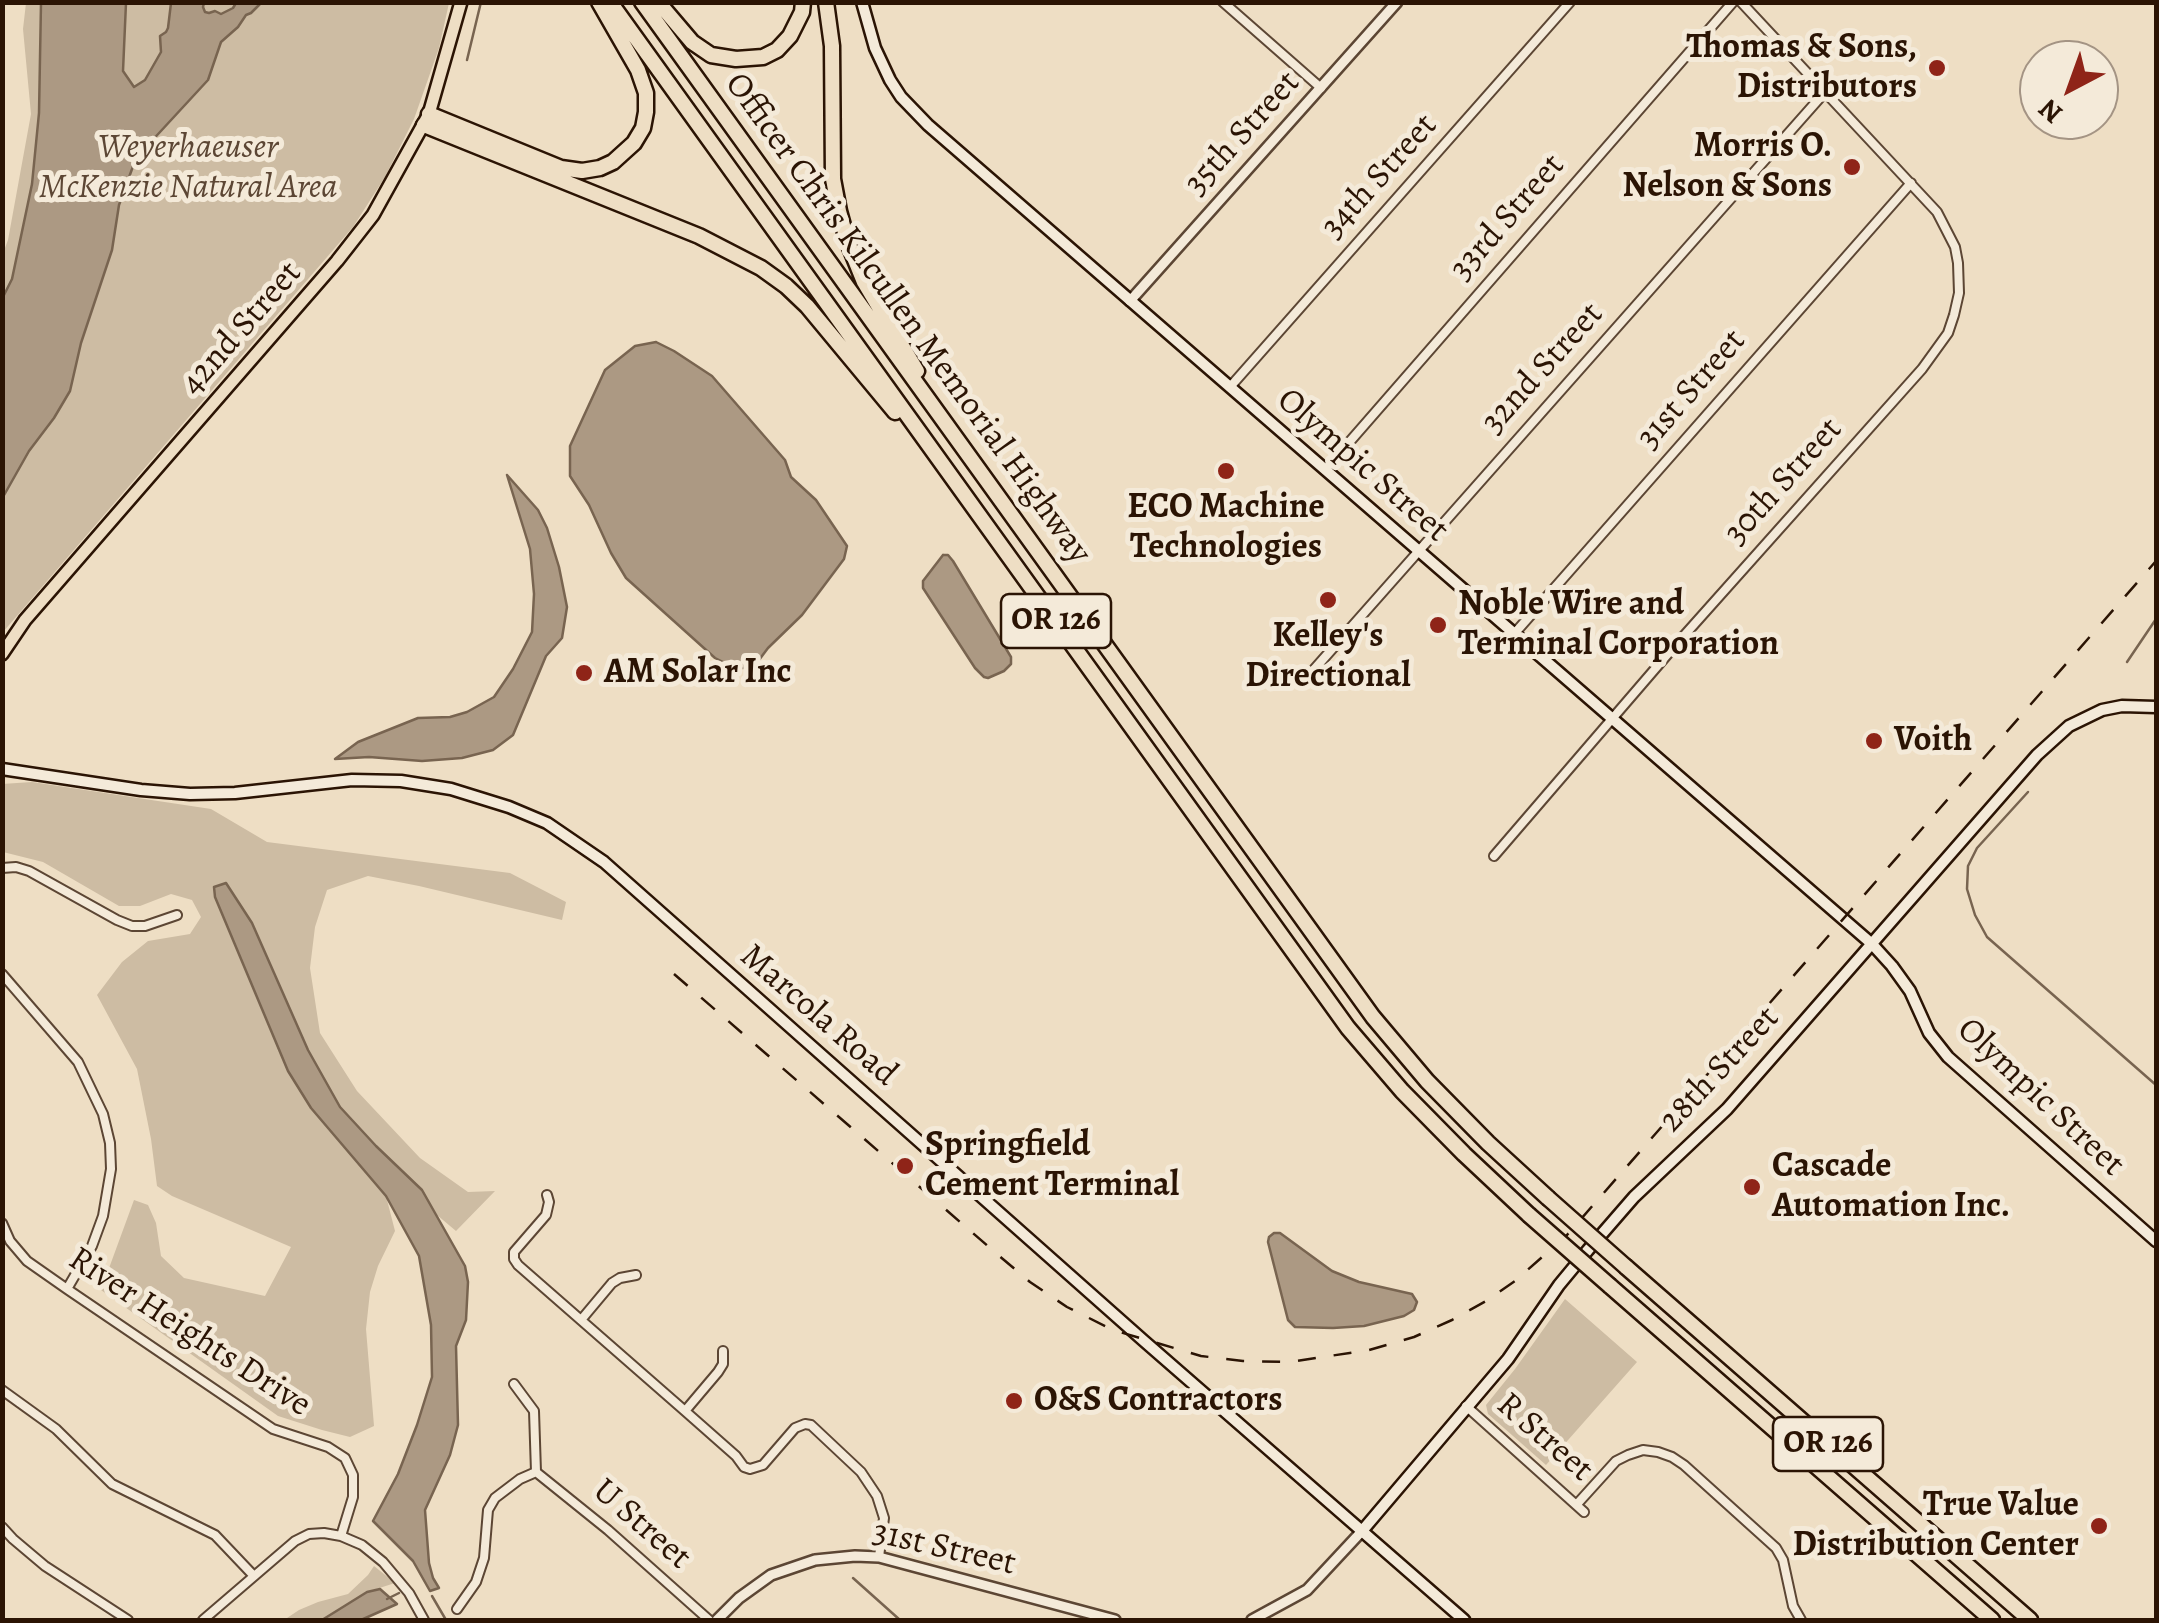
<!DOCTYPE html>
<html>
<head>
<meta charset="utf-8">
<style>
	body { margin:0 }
	#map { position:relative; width:2159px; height:1623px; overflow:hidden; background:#eedec4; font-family:Alegreya,serif }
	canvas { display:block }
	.frame { position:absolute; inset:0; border:5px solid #2b1404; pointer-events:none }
	.north { position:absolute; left:2019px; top:40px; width:100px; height:100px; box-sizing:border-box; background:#f4ead9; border:2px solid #a49484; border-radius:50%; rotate:221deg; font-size:28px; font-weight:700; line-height:40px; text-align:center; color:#2b1404 }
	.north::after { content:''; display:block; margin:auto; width:35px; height:45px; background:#8f2418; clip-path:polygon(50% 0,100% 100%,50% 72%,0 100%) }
</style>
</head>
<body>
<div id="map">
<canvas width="2159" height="1623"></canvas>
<div class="frame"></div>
<div class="north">N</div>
</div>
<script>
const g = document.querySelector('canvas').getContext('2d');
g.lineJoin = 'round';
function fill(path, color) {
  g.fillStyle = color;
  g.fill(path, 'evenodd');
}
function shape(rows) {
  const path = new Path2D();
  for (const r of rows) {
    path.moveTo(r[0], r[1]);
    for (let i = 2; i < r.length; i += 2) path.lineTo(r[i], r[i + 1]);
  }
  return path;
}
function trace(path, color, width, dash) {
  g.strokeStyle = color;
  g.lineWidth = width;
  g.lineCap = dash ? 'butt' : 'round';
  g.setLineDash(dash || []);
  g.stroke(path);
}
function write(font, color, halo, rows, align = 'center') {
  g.font = font + ' Alegreya,serif';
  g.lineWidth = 10;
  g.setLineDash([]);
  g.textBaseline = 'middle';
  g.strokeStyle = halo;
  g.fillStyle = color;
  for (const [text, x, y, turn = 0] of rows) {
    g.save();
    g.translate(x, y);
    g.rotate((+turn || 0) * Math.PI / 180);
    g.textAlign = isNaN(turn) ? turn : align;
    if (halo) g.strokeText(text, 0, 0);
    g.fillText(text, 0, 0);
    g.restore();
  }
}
fill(shape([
	[26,3,449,3,439,48,414,119,385,177,353,227,3,632,2,256,8,240,31,114,23,29],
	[32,782,211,809,267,842,510,873,566,902,562,920,419,886,368,876,327,890,315,927,310,968,320,1033,357,1091,420,1158,468,1192,495,1191,456,1231,437,1215,422,1190,376,1146,340,1107,214,887,215,897,288,1071,311,1108,386,1196,395,1231,378,1266,370,1292,366,1329,374,1426,350,1437,322,1430,278,1416,101,1290,134,1200,148,1205,156,1223,161,1256,184,1278,265,1296,291,1247,172,1196,157,1186,151,1139,137,1069,97,995,122,962,148,941,190,934,201,917,192,900,171,894,140,906,119,906,43,862,3,852,2,784],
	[1565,1299,1637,1362,1546,1465,1488,1414,1486,1405,1515,1369],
	[374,1566,395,1583,367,1592,322,1620,284,1620,299,1610,318,1602,348,1594,368,1575]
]), '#cdbca3');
const water = shape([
	[41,3,126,3,123,71,134,87,145,80,161,52,160,36,166,32,168,28,171,3,204,3,203,7,205,12,209,13,215,11,221,14,233,8,236,3,261,3,251,13,246,15,238,27,221,42,208,80,136,158,119,205,112,250,81,343,70,391,54,418,29,451,3,497,3,297,12,279,32,184,39,113,41,3],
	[656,342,674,351,712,376,785,460,791,477,816,500,847,546,844,559,802,615,768,648,753,668,735,668,715,658,626,578,611,553,589,505,570,476,570,446,605,370,635,346,656,342],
	[507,475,538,510,547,528,559,567,567,607,562,638,546,656,513,735,493,750,462,758,422,761,369,757,335,759,358,742,418,718,450,717,467,712,494,697,513,669,532,632,534,594,530,549,507,475],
	[943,555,948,555,953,561,1011,657,1011,664,1004,671,988,678,984,677,975,668,923,588,923,581,943,555],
	[226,883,252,923,308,1050,340,1107,376,1146,422,1190,465,1266,468,1282,466,1320,456,1346,458,1425,450,1455,425,1510,429,1563,433,1578,439,1588,430,1591,413,1561,373,1521,398,1474,417,1425,432,1377,431,1325,419,1256,386,1196,311,1108,288,1071,215,897,214,887,226,883],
	[1274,1233,1280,1233,1332,1271,1359,1282,1412,1294,1417,1302,1414,1310,1404,1316,1364,1326,1333,1328,1295,1327,1288,1320,1268,1242,1269,1237,1274,1233],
	[380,1589,397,1604,361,1620,322,1620,367,1592,380,1589]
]);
fill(water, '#ac9983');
trace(water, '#786450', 2.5);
trace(shape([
	[467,60,481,2],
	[2127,662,2156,619],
	[2028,792,1977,848,1968,866,1967,889,1975,915,1987,937,2156,1085],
	[853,1578,900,1620],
	[432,1596,446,1620],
	[387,1599,399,1593]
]), '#786450', 2.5);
const minor = shape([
	[1223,2,1321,88],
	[1230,387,1570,2],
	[1325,470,1733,2],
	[1514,634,1911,183],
	[1302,683,1825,92],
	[1494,856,1673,648,1922,369,1948,333,1954,315,1959,293,1958,263,1955,247,1937,212,1741,2],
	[2,868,16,867,29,871,117,920,132,926,145,926,177,915],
	[2,974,78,1062,103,1114,110,1143,111,1169,103,1216,92,1246,67,1289],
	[547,1195,549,1202,546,1215,514,1252,514,1259,518,1265,685,1411,736,1456,744,1467,750,1469,763,1465,795,1428,805,1424,811,1425,861,1472,877,1496,884,1518,879,1557],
	[2,1223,10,1241,27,1261,67,1289,273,1429,328,1447,345,1458,353,1475,353,1497,341,1536],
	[581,1320,612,1283,620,1278,636,1275],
	[514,1384,534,1411,536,1472],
	[2,1390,56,1429,112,1484,215,1535,253,1575],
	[1466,1406,1584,1512],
	[685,1411,718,1372,723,1364,723,1351],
	[536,1472,608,1530,709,1620],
	[1578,1503,1616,1461,1628,1455,1643,1450,1658,1452,1672,1457,1684,1465,1776,1548,1783,1560,1793,1606,1801,1620],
	[2,1527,13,1539,45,1566,128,1620],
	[457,1609,476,1582,484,1558,488,1510,495,1498,520,1479,536,1472],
	[203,1620,295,1541,309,1534,324,1533,341,1536,362,1545,383,1562,409,1593,424,1620]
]);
const tertiary = shape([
	[1130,301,1397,2],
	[717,1620,739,1598,771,1575,815,1560,855,1556,879,1557,1115,1620],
	[1252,1620,1307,1590,1362,1531]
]);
const secondary = shape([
	[862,2,875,48,890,80,901,97,928,125,1872,944,1892,966,1910,991,1929,1033,1948,1057,2156,1241],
	[2,769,141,790,190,794,235,793,352,780,401,781,451,789,509,807,547,823,604,862,1144,1341,1464,1620],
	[1362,1531,1508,1359,1559,1285,1588,1250,1634,1197,1727,1109,2037,755,2069,726,2102,710,2122,706,2156,707]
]);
const primary = shape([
	[2,654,25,620,337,261,373,215,429,114,461,2]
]);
const motorway = shape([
	[610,2,1348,1028,1402,1091,1464,1154,1529,1215],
	[642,2,1373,1017,1427,1081,1488,1143,1548,1198],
	[658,2,692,42,711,55,736,59,763,57,777,50,790,36,802,12,803,2],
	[826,2,832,46,833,179,839,211,847,240,864,282,917,371],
	[429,114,561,168,582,171,600,168,613,162,634,143,643,128,646,112,646,93,638,70,599,2],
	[424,125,699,236,761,268,786,286,807,306,895,412],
	[1626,1267,2030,1620],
	[1610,1286,1992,1620]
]);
trace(minor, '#5c4634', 12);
trace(tertiary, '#5c4634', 14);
trace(secondary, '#2b1404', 15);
trace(primary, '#2b1404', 16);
trace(motorway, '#2b1404', 19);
trace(minor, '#f4ead9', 8);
trace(tertiary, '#f4ead9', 9);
trace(secondary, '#f4ead9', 10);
trace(primary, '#eedec4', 11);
trace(motorway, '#eedec4', 14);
trace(shape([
	[674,974,997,1254,1030,1282,1067,1307,1113,1330,1201,1356,1243,1361,1290,1362,1369,1350,1414,1337,1452,1320,1486,1301,1515,1281,1567,1235,2156,561]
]), '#2b1404', 2.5, [18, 18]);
const motorwayBridge = shape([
	[1548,1198,1626,1267],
	[1529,1215,1610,1286]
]);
trace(motorwayBridge, '#2b1404', 19, []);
trace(motorwayBridge, '#eedec4', 14);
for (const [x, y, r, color] of [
	[1937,68,10,"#8f2418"],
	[1852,167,10,"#8f2418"],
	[1226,471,10,"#8f2418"],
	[1328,600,10,"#8f2418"],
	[1438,625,10,"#8f2418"],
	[584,673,10,"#8f2418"],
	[1874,741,10,"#8f2418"],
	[905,1166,10,"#8f2418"],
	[1752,1187,10,"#8f2418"],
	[1014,1401,10,"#8f2418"],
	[2099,1526,10,"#8f2418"]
]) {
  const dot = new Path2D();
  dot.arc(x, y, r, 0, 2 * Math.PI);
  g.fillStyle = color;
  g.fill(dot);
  trace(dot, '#f4ead9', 4);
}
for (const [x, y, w] of [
	[1056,621,110],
	[1828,1444,110]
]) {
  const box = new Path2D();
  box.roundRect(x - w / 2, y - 27, w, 54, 8);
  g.fillStyle = '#f4ead9';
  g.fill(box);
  trace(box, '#2b1404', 2.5);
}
write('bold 32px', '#2b1404', null, [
	["OR 126",1056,621],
	["OR 126",1828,1444]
]);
write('bold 35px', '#2b1404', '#f4ead9', [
	["Thomas & Sons,",1917,48,"right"],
	["Distributors",1917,88,"right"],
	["Morris O.",1832,147,"right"],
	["Nelson & Sons",1832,187,"right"],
	["ECO Machine",1226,508,"center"],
	["Technologies",1226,548,"center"],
	["Noble Wire and",1458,605],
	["Terminal Corporation",1458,645],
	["Kelley's",1328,637,"center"],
	["Directional",1328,677,"center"],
	["AM Solar Inc",604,673],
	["Voith",1894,741],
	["Springfield",925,1146],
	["Cement Terminal",925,1186],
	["Cascade",1772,1167],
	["Automation Inc.",1772,1207],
	["O&S Contractors",1034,1401],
	["True Value",2079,1506,"right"],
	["Distribution Center",2079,1546,"right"]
], 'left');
write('35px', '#2b1404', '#f4ead9', [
	["35th Street",1243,134,-48],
	["34th Street",1380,177,-48],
	["33rd Street",1508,218,-49],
	["Officer Chris Kilcullen Memorial Highway",907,319,54],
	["42nd Street",242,329,-49],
	["32nd Street",1543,369,-48],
	["31st Street",1692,390,-49],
	["Olympic Street",1362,466,41],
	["30th Street",1784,482,-48],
	["Marcola Road",818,1016,41],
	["28th Street",1720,1070,-47],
	["Olympic Street",2040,1098,43],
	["River Heights Drive",189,1333,33],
	["R Street",1544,1438,41],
	["U Street",641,1525,41],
	["31st Street",944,1549,13]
]);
write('italic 35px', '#5c4634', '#f4ead9', [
	["Weyerhaeuser",188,148],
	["McKenzie Natural Area",188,188]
]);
</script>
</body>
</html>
